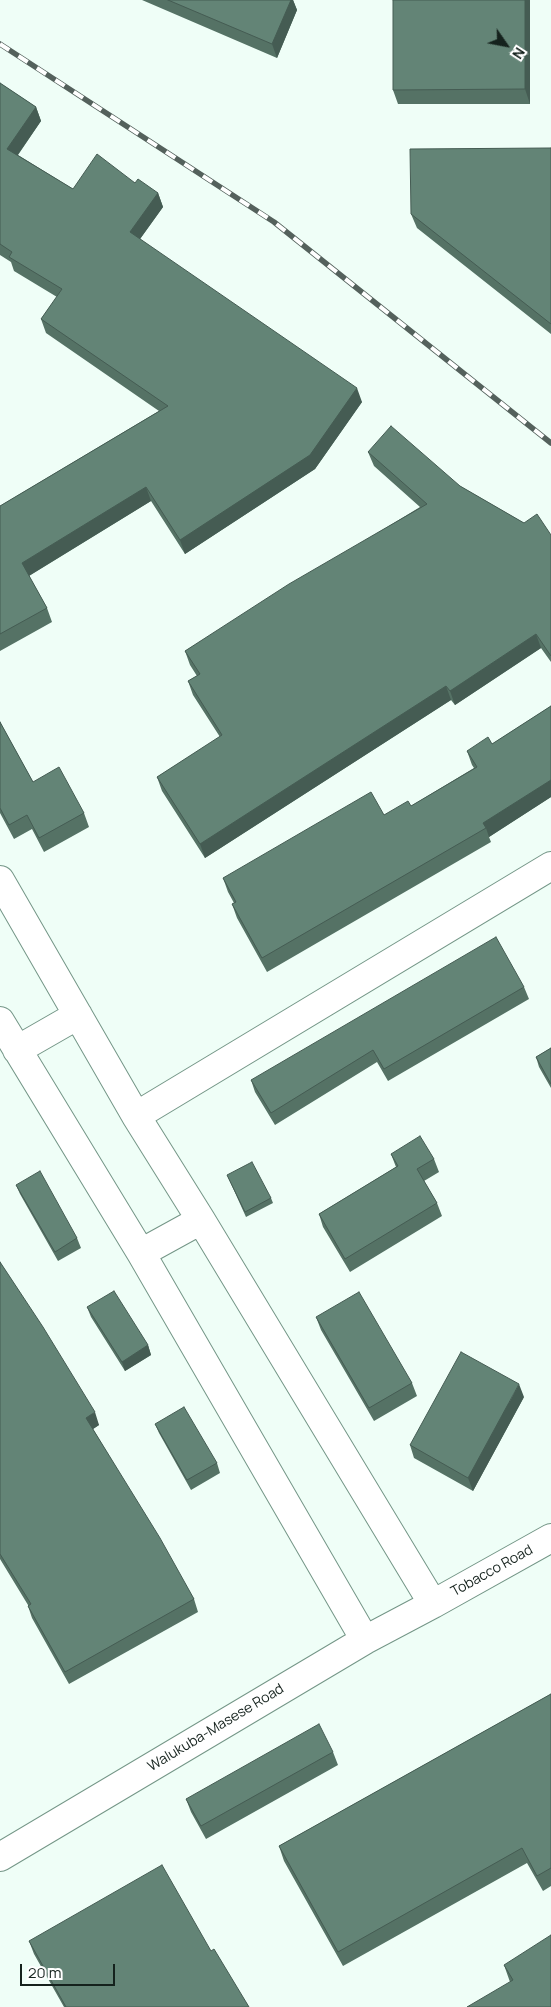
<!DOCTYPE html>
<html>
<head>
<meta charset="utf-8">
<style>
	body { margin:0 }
	#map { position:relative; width:551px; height:2007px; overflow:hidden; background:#effef7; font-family:Manrope,sans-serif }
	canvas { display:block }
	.north { position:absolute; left:481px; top:20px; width:50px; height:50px; -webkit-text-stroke:4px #fff; paint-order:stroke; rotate:123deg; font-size:14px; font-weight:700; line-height:20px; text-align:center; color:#15221d }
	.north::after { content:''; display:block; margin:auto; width:18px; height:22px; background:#15221d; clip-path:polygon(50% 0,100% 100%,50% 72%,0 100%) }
	.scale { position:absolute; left:20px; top:1964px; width:95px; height:22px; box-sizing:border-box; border:2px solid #15221d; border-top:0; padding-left:6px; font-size:15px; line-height:18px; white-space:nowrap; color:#15221d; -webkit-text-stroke:4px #fff; paint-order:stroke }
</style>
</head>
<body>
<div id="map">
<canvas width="551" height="2007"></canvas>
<div class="north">N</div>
<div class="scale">20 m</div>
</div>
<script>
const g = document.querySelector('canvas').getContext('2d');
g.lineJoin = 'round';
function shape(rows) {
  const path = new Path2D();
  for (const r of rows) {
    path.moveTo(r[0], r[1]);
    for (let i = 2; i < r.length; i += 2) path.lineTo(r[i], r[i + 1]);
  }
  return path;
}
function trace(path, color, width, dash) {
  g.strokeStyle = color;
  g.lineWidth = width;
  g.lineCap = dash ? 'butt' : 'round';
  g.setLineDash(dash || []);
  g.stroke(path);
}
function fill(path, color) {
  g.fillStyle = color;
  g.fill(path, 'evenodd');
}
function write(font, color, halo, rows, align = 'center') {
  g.font = font + ' Manrope,sans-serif';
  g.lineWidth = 4;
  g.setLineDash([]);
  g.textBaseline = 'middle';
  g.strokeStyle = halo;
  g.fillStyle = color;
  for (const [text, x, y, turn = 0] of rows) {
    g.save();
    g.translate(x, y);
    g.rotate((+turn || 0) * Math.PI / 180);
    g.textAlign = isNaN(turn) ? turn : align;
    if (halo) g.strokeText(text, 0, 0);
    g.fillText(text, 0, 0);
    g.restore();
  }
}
const minor = shape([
	[0,880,136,1116,201,1220,433,1604],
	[0,1021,141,1253,365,1640],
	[17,1050,78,1015],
	[136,1116,551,866],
	[141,1253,201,1220],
	[0,1857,365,1640,433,1604,551,1538]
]);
trace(minor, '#749687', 30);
trace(minor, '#fff', 28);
const rail = shape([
	[0,44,274,222,551,443]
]);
trace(rail, '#54615c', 5.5);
trace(rail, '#fff', 4, [11]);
fill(shape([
	[142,0,293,0,297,10,277,58],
	[393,0,530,0,530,104,398,104,393,90],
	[0,83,36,107,41,121,18,155,73,189,135,183,158,193,163,207,140,239,362,402,315,469,185,554,151,501,29,576,47,608,52,622,0,651,0,506,159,411,46,333,41,319,57,297,14,271,11,262,0,255],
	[551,148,551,334,417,228,411,214],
	[368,452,460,486,524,523,551,535,551,662,541,648,455,705,451,700,205,858,162,791,157,777,220,737,193,695,188,681,197,676,190,665,185,651,420,507,374,466],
	[551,706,551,797,489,837,491,842,267,972,237,918,232,904,234,903,228,892,223,878,384,815,411,806,474,768,472,765,467,751,492,744],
	[0,722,33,782,84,813,89,827,44,852,32,829,14,839,0,813],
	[524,987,529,999,388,1081,377,1062,275,1125,255,1092,251,1080],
	[551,1048,551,1088,539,1067,536,1057],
	[391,1154,434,1159,439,1172,424,1181,437,1203,442,1216,350,1272,323,1227,319,1214,396,1167],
	[227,1175,271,1198,273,1203,246,1217],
	[16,1185,77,1238,81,1248,58,1261,20,1194],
	[0,1262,99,1425,93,1429,194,1599,198,1612,69,1684,32,1618,28,1606,28,1605,0,1559],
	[87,1307,148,1345,151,1355,125,1371,91,1317],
	[316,1317,412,1383,417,1396,374,1421,321,1330],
	[524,1397,473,1491,414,1458,410,1445],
	[155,1424,217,1463,220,1473,191,1490,159,1433],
	[551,1694,551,1886,543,1891,527,1863,343,1966,284,1861,279,1846],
	[333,1752,338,1765,206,1839,191,1812,186,1799],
	[29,1941,211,1951,249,2007,64,2007,34,1954],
	[504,1965,551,2007,510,1982]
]), '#557265');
fill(shape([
	[291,0,293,0,297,10,277,58,272,44],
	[525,0,530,0,530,104,525,89],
	[36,107,41,121,12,163,7,149],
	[158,193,163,207,135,246,130,232],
	[357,388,362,402,315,469,185,554,180,540],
	[146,487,151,501,27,577,22,563],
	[536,634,541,648,455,705,450,691],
	[446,686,451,700,205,858,200,844],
	[551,780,551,797,489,837,486,828,483,823],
	[148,1345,151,1355,125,1371,122,1362],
	[519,1384,524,1397,473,1491,468,1478],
	[95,1412,99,1425,90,1431,86,1418]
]), '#455c53');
const building = shape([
	[168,0,291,0,272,44,168,0],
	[393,0,525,0,525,89,393,90,393,0],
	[0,83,36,107,7,149,73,189,97,154,135,183,138,179,158,193,130,232,357,388,310,455,180,540,146,487,22,563,47,608,0,634,0,506,168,406,41,319,62,289,9,257,12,252,0,244,0,83],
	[551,148,551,324,411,214,410,149,551,148],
	[391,426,460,486,524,523,537,514,551,535,551,656,536,634,450,691,446,686,200,844,157,777,222,735,188,681,200,674,185,651,289,584,427,504,368,452,391,426],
	[551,706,551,780,483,823,486,828,262,958,232,904,236,902,223,878,371,792,384,815,408,801,411,806,477,767,467,751,488,737,492,744,551,706],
	[0,722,33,782,59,767,84,813,39,838,27,815,9,825,0,808,0,722],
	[496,937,524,987,384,1069,373,1050,271,1113,251,1080,496,937],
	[551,1048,551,1084,536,1057,551,1048],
	[420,1136,434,1159,417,1169,437,1203,345,1259,319,1214,398,1166,391,1154,420,1136],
	[252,1162,271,1198,245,1212,227,1175,252,1162],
	[40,1171,77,1238,55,1252,16,1185,40,1171],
	[0,1262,43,1327,95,1412,86,1418,160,1538,194,1599,65,1672,28,1606,31,1604,0,1554,0,1262],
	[114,1291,148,1345,122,1362,87,1307,114,1291],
	[359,1292,412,1383,369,1408,316,1317,359,1292],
	[461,1352,519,1384,468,1478,410,1445,461,1352],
	[184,1407,217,1463,187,1480,155,1424,184,1407],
	[551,1694,551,1868,537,1876,522,1848,338,1952,279,1846,551,1694],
	[319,1724,333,1752,201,1826,186,1799,319,1724],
	[162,1865,211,1951,214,1949,249,2007,66,2007,29,1941,162,1865],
	[551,1935,551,2007,467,2007,513,1980,504,1965,551,1935]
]);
fill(building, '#638476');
trace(building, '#455c53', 1);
write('14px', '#15221d', '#fff', [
	["Tobacco Road",492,1571,-29],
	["Walukuba-Masese Road",216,1728,-31]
]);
</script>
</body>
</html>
